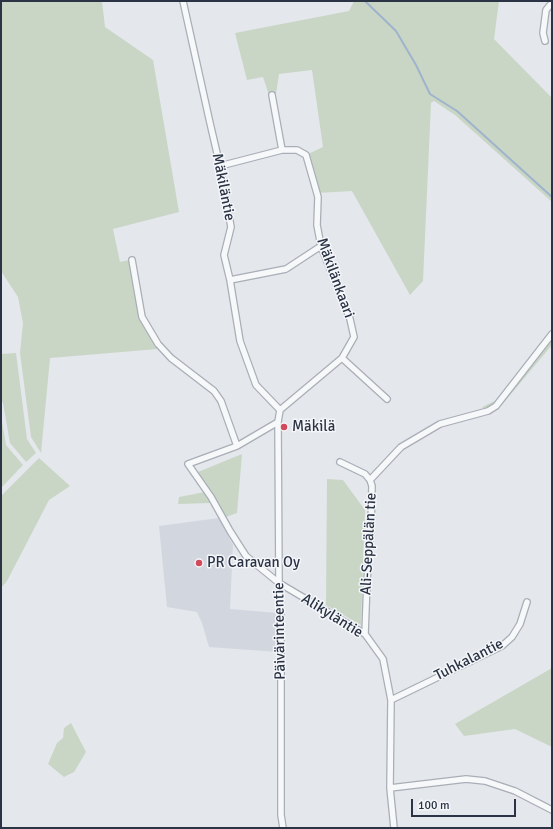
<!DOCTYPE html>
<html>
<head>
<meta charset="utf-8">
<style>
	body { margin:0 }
	#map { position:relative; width:553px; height:829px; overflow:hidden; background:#e4e7ec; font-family:Signika,sans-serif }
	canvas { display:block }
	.frame { position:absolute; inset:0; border:2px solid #2b3445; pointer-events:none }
	.scale { position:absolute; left:411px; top:799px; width:105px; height:18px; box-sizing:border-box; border:2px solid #2b3445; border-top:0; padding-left:5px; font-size:12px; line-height:14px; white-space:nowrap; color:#2b3445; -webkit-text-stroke:3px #f4f6f9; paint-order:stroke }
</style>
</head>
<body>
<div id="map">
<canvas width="553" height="829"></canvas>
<div class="frame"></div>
<div class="scale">100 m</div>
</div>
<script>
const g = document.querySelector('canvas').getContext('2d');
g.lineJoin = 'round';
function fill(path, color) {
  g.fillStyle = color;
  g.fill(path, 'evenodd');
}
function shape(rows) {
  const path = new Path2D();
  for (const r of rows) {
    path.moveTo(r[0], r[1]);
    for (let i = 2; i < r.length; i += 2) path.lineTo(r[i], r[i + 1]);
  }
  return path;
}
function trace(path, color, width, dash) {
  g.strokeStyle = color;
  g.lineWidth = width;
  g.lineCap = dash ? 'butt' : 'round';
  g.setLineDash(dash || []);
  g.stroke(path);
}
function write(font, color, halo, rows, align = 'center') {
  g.font = font + ' Signika,sans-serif';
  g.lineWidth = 3;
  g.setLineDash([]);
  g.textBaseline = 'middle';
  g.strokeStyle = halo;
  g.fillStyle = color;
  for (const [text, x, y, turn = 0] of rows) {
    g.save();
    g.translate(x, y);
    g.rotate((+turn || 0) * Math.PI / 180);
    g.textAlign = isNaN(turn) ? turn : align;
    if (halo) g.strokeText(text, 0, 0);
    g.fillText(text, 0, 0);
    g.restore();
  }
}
fill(shape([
	[219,518,233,545,230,609,278,613,278,652,209,647,202,623,197,612,167,607,159,526]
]), '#d2d6de');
fill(shape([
	[1,1,102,1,105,27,153,60,179,212,113,229,120,262,129,260,139,316,158,349,50,358,41,453,31,437,20,353,23,323,18,297,1,271],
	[354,1,499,1,494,39,552,98,552,202,455,115,434,101,431,103,423,281,410,295,352,191,317,193,306,155,323,147,312,70,279,74,276,94,269,95,263,77,247,80,235,33,349,11],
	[552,331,552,345,501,406,489,415,482,407,495,401],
	[16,353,27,439,36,453,26,462,10,443,3,403,1,400,1,354],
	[1,416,6,445,23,465,1,488],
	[242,454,237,513,223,518,217,507,210,503,178,504,179,497,210,491,198,472],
	[39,458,70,486,49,500,7,581,1,588,1,496],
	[327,479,343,480,365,510,361,625,326,605],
	[552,668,552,747,515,729,464,736,455,724],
	[71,723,86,752,74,772,64,777,48,764,57,743,63,738,64,728]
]), '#c9d6c5');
trace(shape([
	[365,1,396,31,416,65,430,94,457,111,552,197]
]), '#9fb4cc', 2);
const street = shape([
	[183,1,210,123,220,166,231,227,224,255,230,280,240,341,256,385,280,410],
	[545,41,543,33,546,10,550,5,552,4],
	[272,95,282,150],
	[220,166,282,150,297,150,306,155,318,197,317,225,321,246,350,319,354,337,342,358,280,410],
	[132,260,142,317,158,344,171,358,214,391,221,401,237,446],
	[230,280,286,269,321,246],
	[342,358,387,399],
	[280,410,278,422,279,583,281,615,281,815,283,828],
	[278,422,237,446,188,464,211,497,230,531,246,556,279,583,365,634,383,659,391,700,390,788,394,828],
	[340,462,365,474,370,480,372,486,371,527,367,581,365,634],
	[370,480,401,447,440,424,488,411,496,406,552,334],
	[391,700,502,646,512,637,520,624,527,602],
	[390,788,466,779,485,781,515,791,552,810]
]);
trace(street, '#a9aeb7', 8);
trace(street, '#f7f8fa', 5.5);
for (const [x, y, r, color] of [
	[284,427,4,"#d1495b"],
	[199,563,4,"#d1495b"]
]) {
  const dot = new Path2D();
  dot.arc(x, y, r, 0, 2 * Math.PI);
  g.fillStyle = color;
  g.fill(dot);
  trace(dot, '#f4f6f9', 1.5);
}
write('15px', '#2b3445', '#f4f6f9', [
	["Mäkiläntie",223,187,79],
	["Mäkilänkaari",335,278,70],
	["Ali-Seppälän tie",369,544,-87],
	["Alikyläntie",332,616,32],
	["Päivärinteentie",280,631,-91],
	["Tuhkalantie",469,660,-27]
]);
write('15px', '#2b3445', '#f4f6f9', [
	["Mäkilä",292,427],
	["PR Caravan Oy",207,563]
], 'left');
</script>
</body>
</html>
